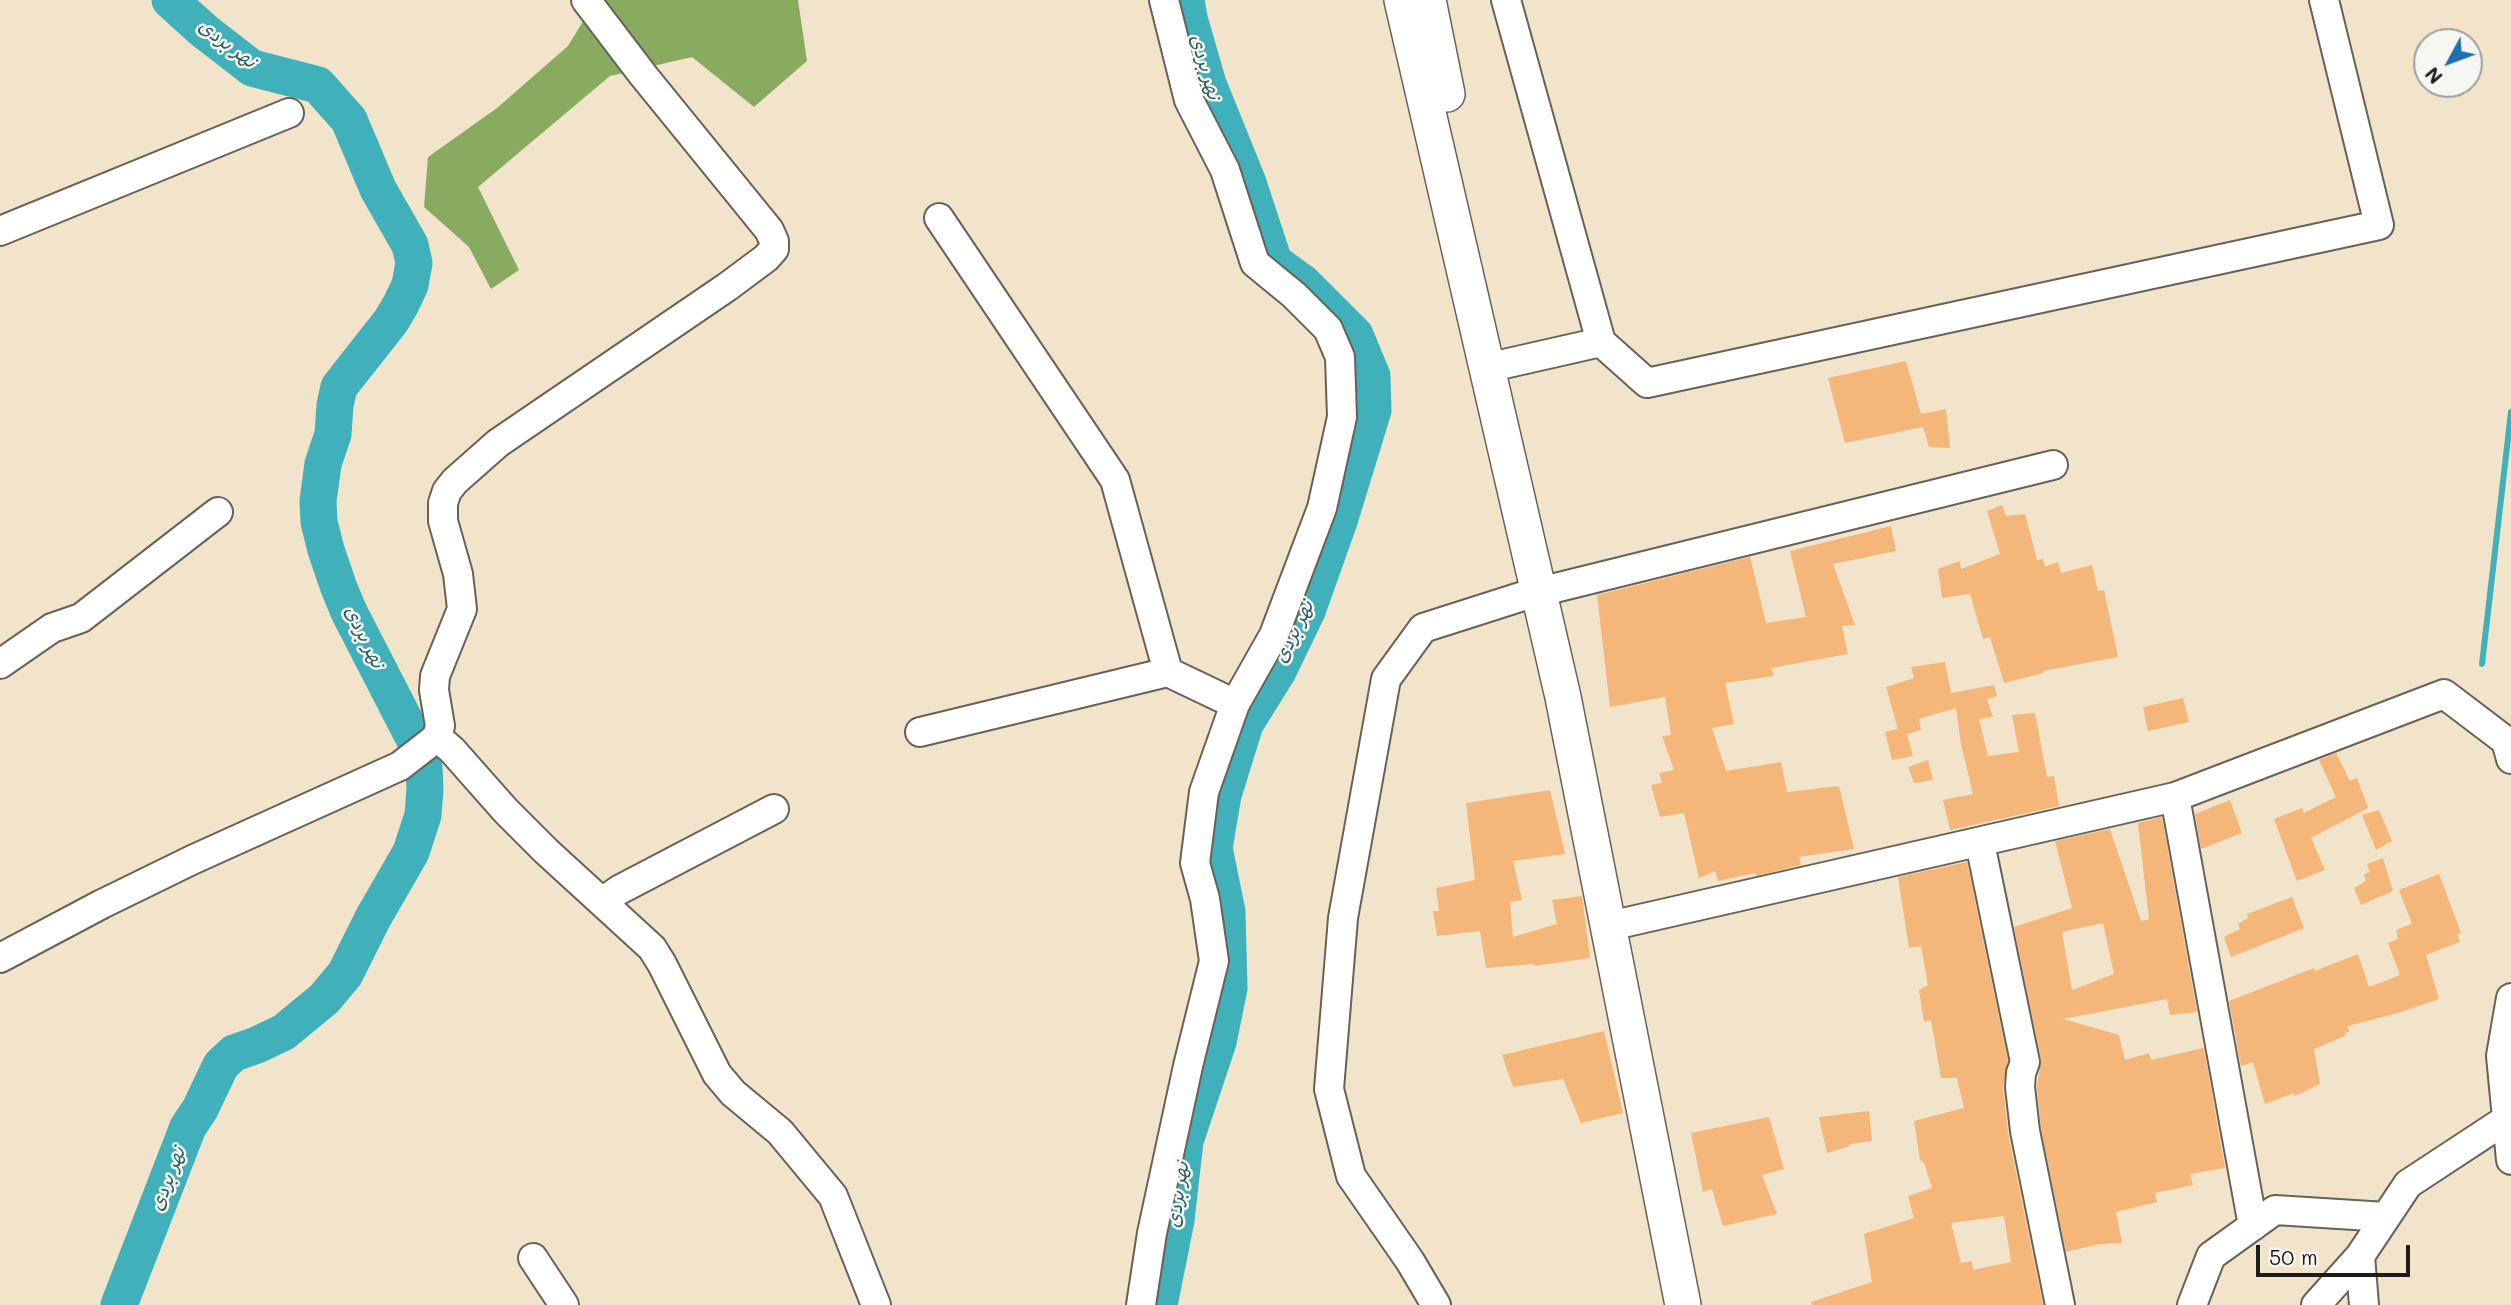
<!DOCTYPE html>
<html>
<head>
<meta charset="utf-8">
<style>
	body { margin:0 }
	#map { position:relative; width:2511px; height:1305px; overflow:hidden; background:#f1e4cb; font-family:Mali,sans-serif }
	canvas { display:block }
	.north { position:absolute; left:2413px; top:28px; width:70px; height:70px; box-sizing:border-box; background:#f6f6f2; border:2px solid #9f9f9c; border-radius:50%; rotate:229deg; font-size:19px; font-weight:700; line-height:28px; text-align:center; color:#1c1c1c }
	.north::after { content:''; display:block; margin:auto; width:24px; height:32px; background:#1f6fb2; clip-path:polygon(50% 0,100% 100%,50% 72%,0 100%) }
	.scale { position:absolute; left:2256px; top:1245px; width:154px; height:32px; box-sizing:border-box; border:4px solid #1c1c1c; border-top:0; padding-left:9px; font-size:21px; line-height:24px; white-space:nowrap; color:#1c1c1c; -webkit-text-stroke:5px #f6f6f2; paint-order:stroke }
</style>
</head>
<body>
<div id="map">
<canvas width="2511" height="1305"></canvas>
<div class="north">N</div>
<div class="scale">50 m</div>
</div>
<script>
const g = document.querySelector('canvas').getContext('2d');
g.lineJoin = 'round';
function fill(path, color) {
  g.fillStyle = color;
  g.fill(path, 'evenodd');
}
function shape(rows) {
  const path = new Path2D();
  for (const r of rows) {
    path.moveTo(r[0], r[1]);
    for (let i = 2; i < r.length; i += 2) path.lineTo(r[i], r[i + 1]);
  }
  return path;
}
function trace(path, color, width, dash) {
  g.strokeStyle = color;
  g.lineWidth = width;
  g.lineCap = dash ? 'butt' : 'round';
  g.setLineDash(dash || []);
  g.stroke(path);
}
function write(font, color, halo, rows, align = 'center') {
  g.font = font + ' Mali,"Playpen Sans Arabic",sans-serif';
  g.lineWidth = 5;
  g.setLineDash([]);
  g.textBaseline = 'middle';
  g.strokeStyle = halo;
  g.fillStyle = color;
  for (const [text, x, y, turn = 0] of rows) {
    g.save();
    g.translate(x, y);
    g.rotate((+turn || 0) * Math.PI / 180);
    g.textAlign = isNaN(turn) ? turn : align;
    if (halo) g.strokeText(text, 0, 0);
    g.fillText(text, 0, 0);
    g.restore();
  }
}
fill(shape([
	[596,0,798,0,807,61,754,107,692,57,610,76,478,187,519,270,491,289,469,247,424,207,428,157,497,108,568,46]
]), '#88ab60');
trace(shape([
	[2482,664,2511,412]
]), '#40b0ba', 6);
trace(shape([
	[119,1305,188,1127,200,1109,221,1065,234,1053,257,1045,284,1032,324,999,345,974,373,918,411,852,423,815,425,789,424,768,420,750,349,612,339,588,326,550,319,522,318,501,323,464,333,434,335,405,339,387,391,321,401,304,410,285,414,263,410,245,378,189,349,120,318,85,252,68,203,30,170,0],
	[1159,1305,1176,1220,1185,1141,1218,1042,1229,988,1227,912,1214,848,1223,795,1245,724,1278,671,1307,611,1339,521,1373,410,1372,376,1355,335,1303,283,1274,262,1248,183,1208,84,1189,18,1186,0]
]), '#40b0ba', 37);
fill(shape([
	[1906,361,1921,414,1946,409,1950,448,1929,447,1923,427,1845,443,1828,378],
	[2002,505,2006,516,2025,514,2037,560,2043,559,2045,567,2058,562,2061,573,2092,565,2098,591,2104,590,2118,657,2043,671,2043,673,2004,683,1990,637,1983,639,1970,594,1942,598,1938,569,1960,561,1961,569,2000,554,1987,511],
	[1891,526,1896,551,1833,564,1855,625,1842,626,1848,654,1771,668,1774,676,1725,683,1734,724,1712,728,1726,771,1781,762,1787,792,1839,786,1854,849,1799,857,1801,865,1756,876,1755,873,1718,881,1715,871,1699,878,1684,813,1660,817,1651,785,1662,783,1659,773,1674,770,1662,736,1671,735,1665,697,1610,707,1597,595,1750,557,1766,623,1806,617,1790,551],
	[1945,662,1951,693,1994,685,1997,696,1987,699,1993,717,1979,719,1988,756,2019,752,2012,715,2035,713,2047,777,2054,776,2059,806,1950,830,1943,800,1973,794,1961,744,1956,708,1919,719,1921,730,1907,734,1913,756,1892,760,1885,732,1898,729,1886,687,1914,678,1911,667],
	[2183,698,2189,722,2148,731,2143,707],
	[2336,753,2350,781,2357,778,2368,808,2311,838,2325,870,2297,881,2274,819,2302,808,2304,813,2336,797,2319,760],
	[1928,760,1933,780,1914,783,1908,767],
	[1550,790,1565,854,1513,861,1522,900,1510,902,1513,937,1557,924,1552,900,1582,896,1590,958,1535,966,1534,964,1486,968,1480,931,1437,936,1433,911,1439,911,1436,888,1475,880,1466,803],
	[2230,800,2242,833,2201,849,2195,814],
	[2379,810,2392,841,2376,850,2362,815],
	[2162,817,2197,1012,2170,1015,2167,999,2063,1019,2119,1035,2125,1060,2149,1053,2151,1060,2204,1048,2225,1168,2190,1174,2193,1185,2155,1193,2157,1202,2116,1212,2122,1243,2100,1244,2066,1252,2041,1128,2037,1087,2041,1059,2014,927,2072,908,2055,841,2110,829,2141,921,2149,919,2138,823],
	[2103,923,2114,974,2072,990,2062,932],
	[2383,858,2393,891,2361,905,2354,888,2366,881,2364,874,2370,872,2367,864],
	[1967,862,2008,1061,2003,1086,2008,1133,2043,1305,1812,1305,1811,1302,1872,1282,1864,1234,1914,1218,1908,1196,1932,1188,1924,1163,1920,1160,1914,1121,1964,1108,1957,1078,1941,1078,1931,1020,1924,1022,1919,990,1928,985,1921,946,1909,948,1898,877],
	[2004,1216,2011,1262,1973,1270,1972,1261,1961,1263,1951,1223],
	[2439,874,2461,933,2457,934,2460,942,2426,955,2439,999,2398,1013,2348,1026,2349,1032,2345,1033,2345,1036,2314,1049,2320,1084,2295,1096,2294,1093,2265,1104,2253,1062,2241,1066,2229,1001,2314,968,2315,971,2358,954,2369,987,2400,975,2388,943,2398,939,2396,930,2412,924,2399,890],
	[2292,897,2304,928,2231,957,2224,937,2240,929,2238,924,2248,918,2247,914],
	[1604,1031,1623,1113,1581,1123,1563,1079,1513,1087,1502,1055],
	[1869,1111,1872,1141,1850,1144,1850,1146,1827,1153,1819,1117],
	[1769,1117,1784,1169,1762,1175,1777,1214,1723,1226,1712,1189,1703,1192,1691,1133]
]), '#f4b679');
const minor = shape([
	[1506,0,1601,342,1647,383,2379,225,2324,0],
	[939,218,1115,480,1168,672,1235,704],
	[0,231,289,113],
	[1504,364,1601,342],
	[1555,588,2053,465],
	[0,664,52,628,81,618,218,512],
	[920,732,1168,672],
	[437,737,452,750,506,811,546,851,652,948,662,964,717,1074,733,1093,780,1132,833,1196,876,1305],
	[2175,797,2253,1226],
	[1980,843,2025,1062,2021,1073,2020,1087,2025,1131,2060,1305],
	[602,902,619,890,774,809],
	[1627,922,2175,797,2444,694,2506,741,2511,759],
	[0,958,102,904,192,860,400,766,431,742,437,737,440,726,434,690,435,676,462,609,458,574,443,521,443,503,447,491,455,481,498,443,727,287,766,258,774,249,774,241,769,230,643,75,586,0],
	[2511,998,2501,1056,2511,1160],
	[533,1258,564,1305],
	[1141,1305,1152,1233,1188,1066,1214,961,1205,899,1195,863,1204,792,1235,704,1274,635,1322,508,1342,417,1340,357,1328,329,1294,295,1255,263,1225,170,1189,100,1164,0],
	[1436,1305,1410,1261,1351,1176,1329,1089,1343,918,1386,679,1423,628,1539,591],
	[2192,1305,2211,1256,2275,1210,2386,1217],
	[2316,1305,2360,1256],
	[2364,1305,2360,1256,2408,1184,2507,1119]
]);
const major = shape([
	[1402,0,1563,697,1683,1305],
	[1428,0,1447,94]
]);
trace(minor, '#676259', 32);
trace(major, '#676259', 38);
trace(minor, '#fff', 28);
trace(major, '#fff', 35);
write('italic 19px', '#2c5f63', '#f6f6f2', [
	["نهر بردى",227,44,37],
	["نهر بردى",1205,67,74],
	["نهر بردى",1294,632,-64],
	["نهر بردى",364,637,64],
	["نهر بردى",168,1179,-69],
	["نهر بردى",1178,1195,-82]
]);
</script>
</body>
</html>
